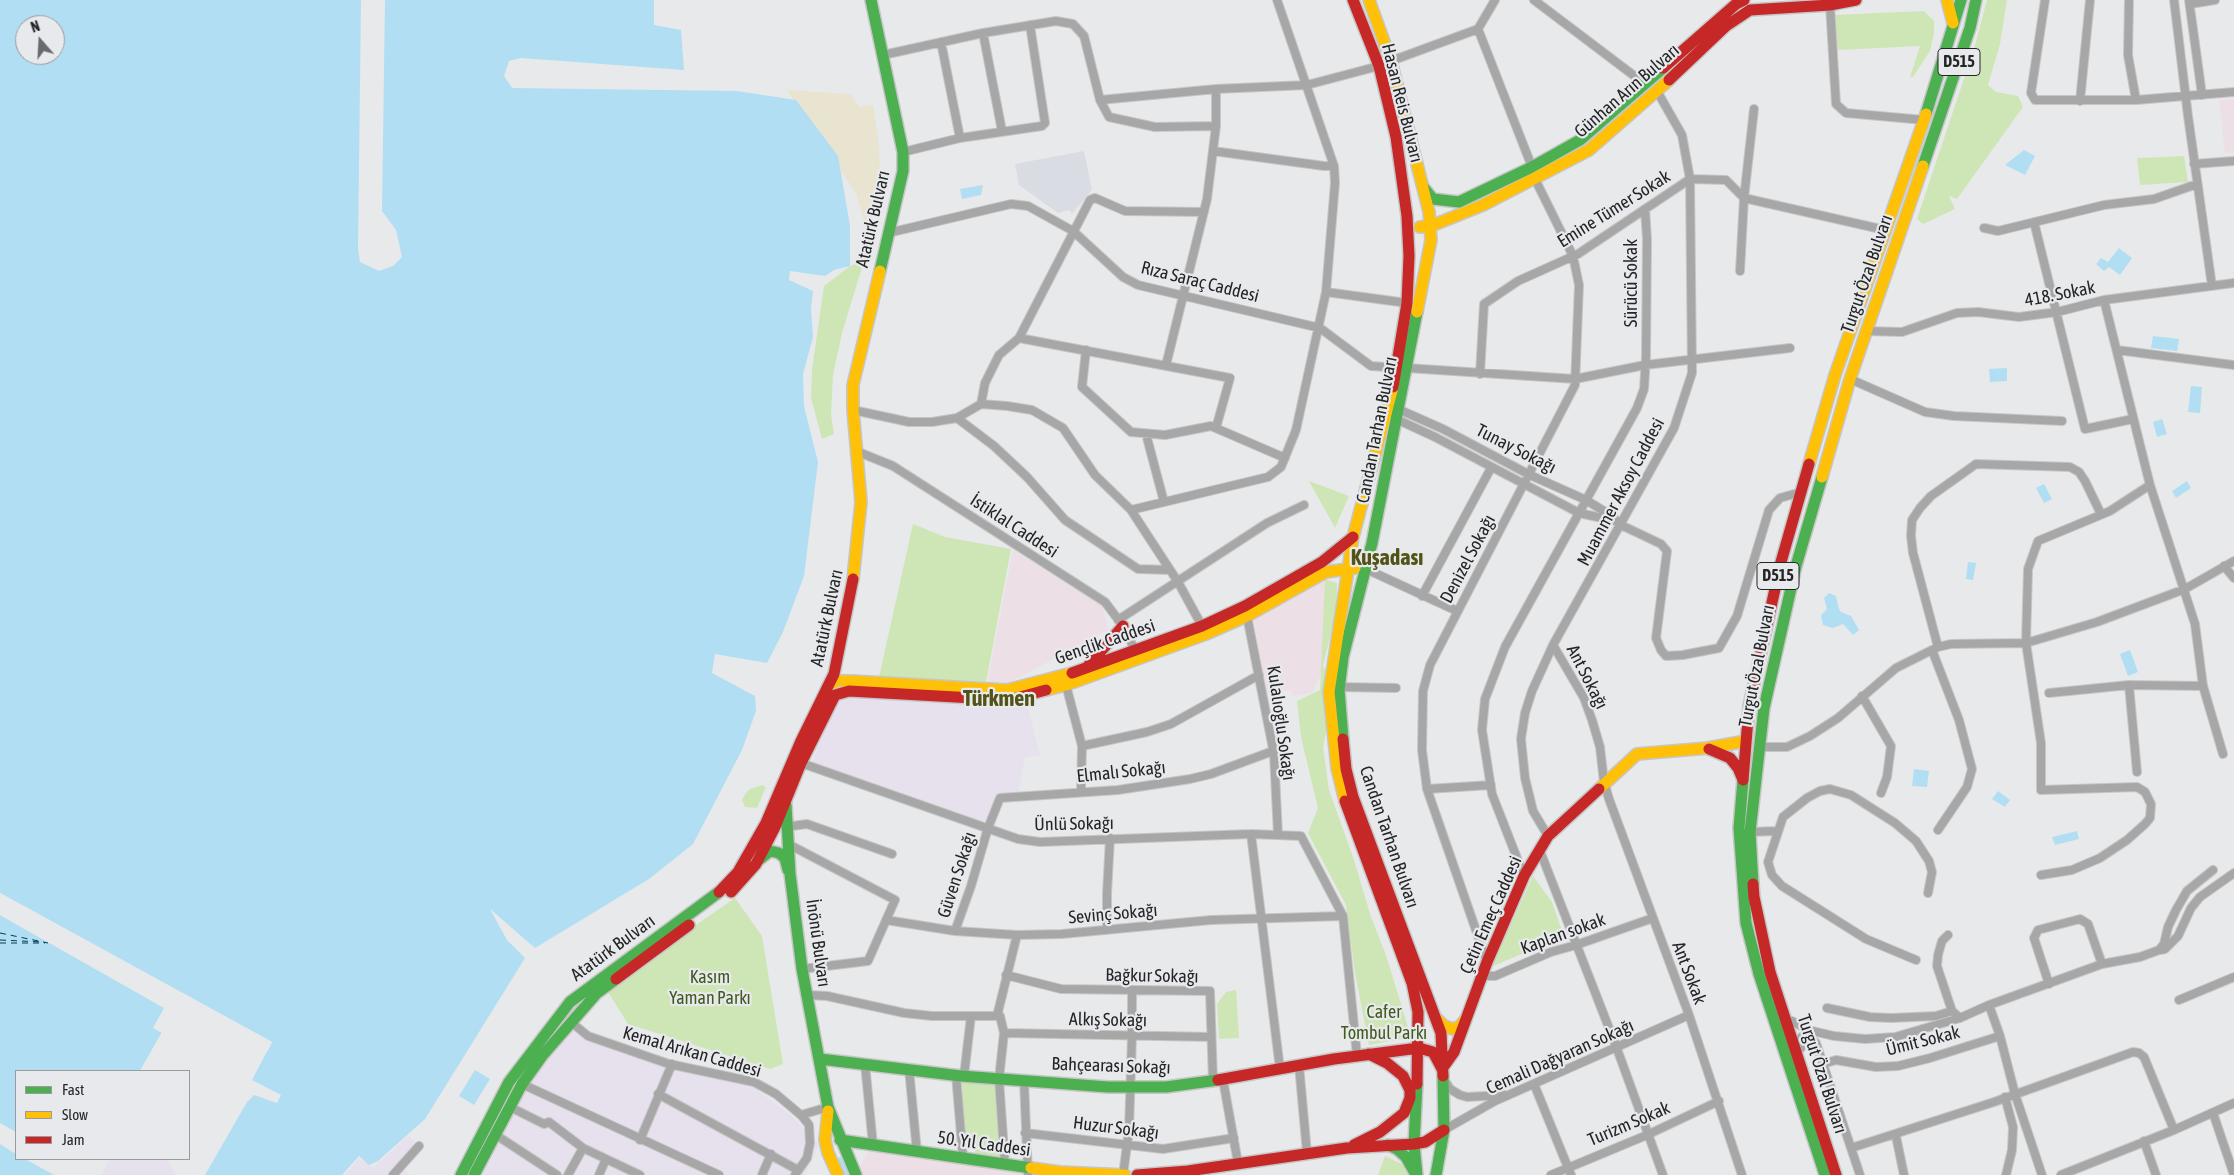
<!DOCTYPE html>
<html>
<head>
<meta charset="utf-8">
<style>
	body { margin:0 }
	#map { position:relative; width:2234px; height:1175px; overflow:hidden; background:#e8e9eb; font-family:"Asap Condensed",sans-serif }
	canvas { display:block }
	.legend { position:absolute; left:15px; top:1070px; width:175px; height:90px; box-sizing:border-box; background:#e7e9ec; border:1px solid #999b9d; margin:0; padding:6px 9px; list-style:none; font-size:15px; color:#252526 }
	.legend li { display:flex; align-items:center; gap:10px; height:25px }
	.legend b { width:25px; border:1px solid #999b9d }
	.north { position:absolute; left:15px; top:15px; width:50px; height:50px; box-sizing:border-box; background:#e7e9ec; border:1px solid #999b9d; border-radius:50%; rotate:341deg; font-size:14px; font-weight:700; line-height:20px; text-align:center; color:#252526 }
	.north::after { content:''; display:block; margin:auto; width:18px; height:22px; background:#696a6b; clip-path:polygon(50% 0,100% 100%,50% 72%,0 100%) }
</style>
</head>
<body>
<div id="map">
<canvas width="2234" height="1175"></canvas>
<ul class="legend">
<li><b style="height:6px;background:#4caf50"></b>Fast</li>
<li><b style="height:6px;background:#ffc107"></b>Slow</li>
<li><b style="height:6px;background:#c62828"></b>Jam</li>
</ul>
<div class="north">N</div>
</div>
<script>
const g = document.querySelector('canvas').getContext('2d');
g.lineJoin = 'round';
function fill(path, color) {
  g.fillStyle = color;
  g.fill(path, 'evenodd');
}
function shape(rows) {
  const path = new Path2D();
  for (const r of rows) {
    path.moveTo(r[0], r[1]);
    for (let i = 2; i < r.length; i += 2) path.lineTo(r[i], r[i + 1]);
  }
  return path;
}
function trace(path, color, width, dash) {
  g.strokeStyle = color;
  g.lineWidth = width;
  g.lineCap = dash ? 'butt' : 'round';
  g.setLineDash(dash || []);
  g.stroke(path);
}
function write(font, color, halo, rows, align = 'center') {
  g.font = font + ' "Asap Condensed",sans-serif';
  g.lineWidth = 4.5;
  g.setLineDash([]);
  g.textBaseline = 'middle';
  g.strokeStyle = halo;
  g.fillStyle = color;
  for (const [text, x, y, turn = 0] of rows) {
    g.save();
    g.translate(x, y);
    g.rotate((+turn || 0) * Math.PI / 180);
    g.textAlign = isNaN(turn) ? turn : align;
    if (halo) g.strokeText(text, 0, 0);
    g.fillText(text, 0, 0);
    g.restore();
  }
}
fill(shape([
	[846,696,1028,707,1040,755,1025,757,1018,793,999,794,985,822,812,762,837,702],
	[572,1028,661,1066,753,1087,793,1117,819,1144,805,1175,483,1175,523,1091,547,1056],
	[409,1136,422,1147,404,1169,410,1175,345,1175,359,1158,374,1167],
	[110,1159,167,1159,176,1175,101,1175]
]), '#e6e1ed');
fill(shape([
	[1084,151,1092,190,1072,214,1069,210,1058,213,1019,185,1015,164]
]), '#d9dce2');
fill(shape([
	[2234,99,2234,153,2225,153,2219,100],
	[1013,550,1103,606,1108,630,1003,686,987,684],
	[1325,579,1337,583,1336,612,1321,674,1312,693,1293,696,1291,690,1267,693,1253,619,1314,583],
	[873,1145,1020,1171,1020,1175,859,1175,857,1171]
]), '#ecdfe5');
fill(shape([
	[1987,0,2007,0,2000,44,1988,85,1996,92,2018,96,2023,107,1957,199,1949,196,1955,209,1923,224,1917,219,1974,49],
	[1924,11,1934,21,1934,33,1930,51,1913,77,1910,77,1920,46,1838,50,1834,15],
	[2184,156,2188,182,2140,185,2137,158],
	[864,261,842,333,833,375,831,414,834,434,822,439,811,398,812,370,824,286,850,266],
	[1309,481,1349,496,1335,528],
	[913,524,945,537,1011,549,986,682,879,677],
	[1325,579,1337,583,1336,612,1323,666,1330,679,1330,713,1323,747,1329,790,1354,860,1371,917,1386,955,1408,1027,1405,1028,1407,1038,1369,1045,1355,973,1346,905,1308,833,1318,808,1301,737,1297,701,1320,690],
	[762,785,766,787,757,808,745,807,742,800,745,794,750,789],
	[1533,876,1552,902,1561,928,1559,938,1491,967],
	[735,898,762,936,783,1064,770,1069,628,1024,608,992,683,934],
	[1236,990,1239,1038,1219,1039,1217,1004,1226,992],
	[959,1079,997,1081,999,1156,975,1154,975,1145,964,1144],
	[1385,1156,1410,1168,1409,1175,1378,1175]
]), '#cee6b6');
fill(shape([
	[787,90,851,94,859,107,873,105,879,146,880,172,877,200,867,233,856,193]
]), '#e9e4d0');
fill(shape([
	[0,0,361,0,358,248,360,262,379,271,393,266,402,257,396,230,382,211,385,0,654,0,654,25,681,30,684,70,521,58,509,61,504,76,512,88,737,91,796,100,838,156,850,226,850,266,834,270,825,276,790,271,789,280,813,291,811,308,813,337,803,374,804,406,818,462,804,576,783,632,767,663,715,654,712,673,755,696,756,711,742,750,693,844,649,879,535,948,490,909,507,940,525,958,425,1119,378,1161,369,1165,359,1156,342,1175,205,1175,247,1102,254,1095,277,1103,281,1095,252,1080,272,1042,0,893],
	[25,25,55,25,55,55,25,55],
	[2024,150,2035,156,2025,175,2005,165],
	[983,185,981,195,962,199,960,189],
	[2119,248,2132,258,2120,275,2109,267,2104,271,2096,264,2101,258,2108,262],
	[2153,336,2179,339,2177,351,2151,348],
	[2007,368,2007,381,1990,382,1989,369],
	[2191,386,2202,387,2200,413,2188,412],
	[2162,419,2167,434,2157,437,2153,422],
	[2187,481,2191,488,2176,498,2172,491],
	[2044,484,2052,499,2044,503,2036,488],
	[1968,562,1976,563,1973,580,1966,579],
	[1829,593,1836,596,1839,609,1841,612,1851,616,1859,630,1853,635,1843,624,1833,628,1823,625,1821,615,1827,609,1824,598],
	[2130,650,2138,672,2128,676,2120,654],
	[1914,769,1929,771,1927,787,1912,786],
	[1998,791,2010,800,2005,807,1992,799],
	[2077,831,2079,839,2055,845,2052,837],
	[0,915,165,1008,154,1027,162,1032,140,1071,16,1071,16,1132,0,1123],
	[475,1070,490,1079,474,1105,459,1096],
	[0,1144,16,1154,16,1159,25,1159,54,1175,0,1175],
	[841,1157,849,1175,844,1175,836,1158]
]), '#b1def3');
fill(shape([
	[0,893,272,1042,268,1051,265,1050,269,1043,0,896],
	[0,913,166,1006,167,1009,157,1027,164,1033,143,1071,140,1071,162,1033,153,1028,164,1008,0,915]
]), '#e8e9eb');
trace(shape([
	[0,933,48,943],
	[0,940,43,942],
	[0,943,45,943]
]), '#043d50', 1, [6, 5]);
const street = shape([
	[1534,0,1645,84],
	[2045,0,2031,93,2035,100,2136,100,2234,92],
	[2129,0,2128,55,2136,100],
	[2174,0,2188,116,2212,286],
	[2189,0,2202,95],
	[2190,4,2215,0],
	[1830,5,1836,104,1846,113,1924,120],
	[1478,29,1532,167],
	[983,33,1002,131],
	[941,42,960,138],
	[883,55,983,33,1056,21,1073,24,1084,36,1100,100,1109,117,1155,127,1216,126],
	[1391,61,1478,29,1495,0],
	[1100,100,1216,89,1307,85,1379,66],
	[2080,101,2090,0],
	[1213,151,1324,166,1334,166],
	[903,152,960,138,1042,126,1045,123,1030,25],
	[2194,164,2234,161],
	[2034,222,2085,429,2133,419],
	[1984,228,1998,231,2104,205,2154,199,2197,184],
	[888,233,1011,204,1028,206,1073,231,1123,277,1138,285,1320,328,1371,366,1386,367,1397,363],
	[1740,271,1744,198,1754,109],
	[1326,292,1407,303],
	[2104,300,2150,485,2195,624,2203,686,2223,754],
	[1865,331,1902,332,1957,313,1978,312,2019,317,2057,312,2104,300,2234,283],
	[1019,338,1230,378,1216,428],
	[1086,350,1082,387,1131,432,1165,435,1211,426,1285,458],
	[2117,350,2234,365],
	[1166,365,1207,199,1216,126,1216,89],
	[1407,368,1575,379,1645,365,1790,348],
	[1480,374,1484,304,1518,281,1578,254,1690,179,1726,180,1744,198,1885,230],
	[1850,379,1925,412,1954,416,2062,421],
	[981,404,985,383,999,355,1019,338,1090,200,1095,198,1125,211,1204,212],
	[1398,409,1443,429,1530,475,1586,500,1612,516,1621,525,1661,544,1667,551,1656,638,1661,650,1666,656,1683,655,1719,648,1737,616,1769,510,1780,498,1801,492],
	[853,410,909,422,932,422,957,418,981,404,1007,406,1032,410,1063,428,1095,475,1131,510,1178,582,1202,626],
	[957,418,994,446,1027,477,1065,520,1138,569,1170,570],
	[1396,419,1435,437,1579,513,1616,521],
	[1146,434,1164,502],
	[856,451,893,466,1105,602,1123,626,1135,650],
	[1131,510,1268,477,1281,467,1296,430,1326,292,1335,183,1334,166,1277,0],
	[2224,566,2234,578],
	[1366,569,1457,611],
	[1422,596,1491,468],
	[1247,616,1274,754,1278,835],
	[1118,620,1267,523,1304,505],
	[1553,645,1584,698,1592,720,1600,747,1604,782,1609,799,1689,1015,1742,1175],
	[1938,647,1913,553,1911,536,1912,520,1920,508,1931,496,1976,464,2070,467,2079,472,2085,481,2101,514],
	[1932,650,1959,720,1972,769,1967,787,1938,830],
	[1066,685,1082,746,1147,732,1171,724,1259,675],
	[2129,685,2137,772],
	[1340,687,1396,688],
	[2049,693,2129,685,2203,686],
	[1862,696,1891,746,1887,777,1881,793],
	[1760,747,1787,747,1810,736,1838,718,1896,668,1938,647,1951,644,2026,643,2097,622,2185,589,2234,561],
	[801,763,1018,839,1040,842,1251,834,1301,836,1343,916,1357,1056],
	[1427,789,1491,785],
	[1081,792,1082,746],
	[785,827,807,824,892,854],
	[1750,832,1776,831],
	[1251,834,1280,1069],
	[1548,836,1533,811,1525,778,1521,739,1525,713,1532,691,1553,645,1674,428,1692,373,1690,179,1682,135,1657,91],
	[790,845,895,900,868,961,802,969],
	[1540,851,1616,1046,1663,1175],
	[2041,875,2072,870,2100,858,2127,840,2145,824,2150,818,2151,804,2145,792,2137,787,2041,790,2041,743,2026,643,2028,569,2038,541,2110,511,2150,485],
	[1524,876,1492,794,1482,730,1485,699,1505,647,1637,408,1644,389,1646,357,1647,239,1645,209],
	[886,920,955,931,1017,935,1062,934,1211,920,1343,916],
	[1107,930,1107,893,1110,838],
	[955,931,971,886,988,828,1000,798,1118,790,1190,779,1211,774,1273,751],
	[1948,935,1942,941,1938,955,1937,966,1952,1011],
	[2161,950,2165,949,2178,936,2191,908,2200,897,2234,873],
	[1916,960,1866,939,1782,886,1772,875,1768,862,1783,817,1807,798,1820,791,1830,789,1851,795,1895,823,1916,841,1929,861,1932,872,1928,893],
	[1487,962,1427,789,1422,750,1423,691,1430,665,1575,385,1579,285,1573,256,1535,179],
	[1006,975,1061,989,1210,991,1213,1081],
	[1482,976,1495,976,1551,952,1576,945,1653,918],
	[2049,984,2034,938,2038,930,2080,919,2088,924,2102,964],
	[808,995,827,996,904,1013,932,1016,1000,1016,1004,1033,999,1079,1005,1165],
	[2179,1000,2234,977],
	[1989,1005,2000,1036,2015,1094,2042,1175],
	[1827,1008,1870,1017,1891,1018,1936,1016,1952,1011,1960,1018],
	[997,1016,1017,935],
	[1792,1021,1808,1030,1834,1036,1865,1039,1895,1037,1960,1018,1989,1005,2102,964,2140,957,2159,950,2164,944,2168,927,2176,910,2187,891,2213,870],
	[571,1022,588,1036,669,1064,754,1082,776,1094,802,1116,809,1125,810,1143,807,1158,795,1175],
	[1808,1030,1811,1039,1816,1043,1860,1175],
	[1004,1033,1211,1037],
	[1801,1048,1800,1039,1808,1030],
	[865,1064,873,1145],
	[1823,1064,1836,1060,1876,1067,1898,1066,1930,1058,2000,1036],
	[1299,1065,1307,1153],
	[909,1069,917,1152],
	[956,1075,963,1158],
	[964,1076,971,1016],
	[1024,1080,1028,1175],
	[1223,1080,1238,1163],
	[1445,1081,1450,1089,1460,1095,1467,1097,1504,1095],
	[522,1084,719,1175],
	[1534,1084,1571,1175],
	[658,1094,798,1170],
	[2005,1097,2013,1127,2012,1150,2006,1175],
	[510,1107,544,1124,549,1122,583,1148,640,1175],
	[2213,1113,2234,1175],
	[801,1115,828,1107],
	[1444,1130,1495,1101,1689,1015],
	[1025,1133,1163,1149,1234,1138],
	[496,1135,557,1175],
	[1896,1136,1904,1175],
	[640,1140,672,1064],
	[2144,1141,2156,1175],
	[1851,1148,1994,1102,2133,1052,2139,1053,2144,1057,2174,1130],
	[393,1175,419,1146],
	[568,1175,583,1148],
	[599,1175,606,1159],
	[762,1175,771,1154],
	[1123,1175,1129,1130,1132,1036,1132,990],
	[1551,1175,1647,1135,1719,1101],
	[2061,1175,2174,1130,2234,1103]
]);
const fast = shape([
	[871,0,903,152,903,171,880,271],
	[1926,114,1961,0],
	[1923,166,1970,28,1976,0],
	[1423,187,1433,199,1459,202,1532,167,1580,140,1663,68],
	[1343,739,1339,690,1343,657,1372,543,1417,312],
	[1743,780,1739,828,1746,923,1759,974,1825,1175],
	[786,805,790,874,802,969,828,1107,856,1175],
	[760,859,770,851,779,853,785,858,788,870],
	[1753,884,1750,832,1764,708,1796,566,1822,477],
	[820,1059,961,1076,1108,1087,1166,1087,1218,1080],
	[840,1140,1031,1168],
	[1388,1145,1397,1149,1406,1157,1415,1173],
	[461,1175,509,1082,570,1002,719,892],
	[474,1175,522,1084,542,1056,597,993,616,979],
	[1417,1175,1414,1144,1417,1084],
	[1436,1175,1444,1130,1443,1076]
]);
const slow = shape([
	[1369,0,1391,61,1429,212,1431,240,1417,312],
	[1947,0,1953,23],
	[1420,227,1431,226,1483,205,1589,150,1669,80],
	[1809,464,1835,375,1926,114],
	[1822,477,1850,379,1923,166],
	[853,579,861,502,853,410,853,385,880,271],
	[828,686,835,681,851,681,1007,690,1072,673],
	[1046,690,1066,685,1206,634,1247,616,1326,572,1355,568],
	[1599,789,1637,754,1708,748,1746,741],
	[1345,801,1337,768,1329,692,1353,537,1393,387],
	[1437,1019,1444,1026,1453,1029,1459,1027,1465,1020],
	[828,1111,825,1140,828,1153,838,1175],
	[1031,1168,1060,1172,1125,1175]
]);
const jam = shape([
	[1353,0,1379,66,1396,137,1407,216,1409,256,1407,303,1393,387],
	[1663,68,1736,4,1744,0],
	[1669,80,1726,26,1750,10,1830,5,1856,0],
	[1088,666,1123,626],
	[1072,673,1202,626,1245,606,1322,562,1353,537],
	[1343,739,1346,769,1353,797,1441,1033,1443,1076],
	[1709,749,1730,758,1738,768,1743,780],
	[1743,780,1749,706,1781,562,1809,464],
	[1345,801,1412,983,1418,1012,1417,1084],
	[1753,884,1754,897,1770,972,1836,1175],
	[719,892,738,872,766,823,801,741,834,674,853,579],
	[731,892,756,864,775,827,801,763,835,695,849,691,1009,700,1046,690],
	[616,979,689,925],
	[1444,1066,1454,1052,1487,962,1524,876,1548,836,1599,789],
	[1218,1080,1334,1059,1419,1048,1433,1052,1442,1069],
	[1354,1145,1380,1132,1404,1113,1410,1098,1410,1090,1403,1076,1387,1063,1369,1054],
	[1137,1175,1188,1171,1347,1148,1414,1144,1425,1142,1444,1130]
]);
trace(street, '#c6c6c7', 10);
trace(fast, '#c6c6c7', 14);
trace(slow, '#c6c6c7', 14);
trace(jam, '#c6c6c7', 14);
trace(street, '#a7a7a7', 8);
trace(fast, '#4caf50', 11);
trace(slow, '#ffc107', 11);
trace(jam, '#c62828', 11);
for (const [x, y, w] of [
	[1959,62,42],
	[1778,576,42]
]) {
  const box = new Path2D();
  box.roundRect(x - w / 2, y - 13.5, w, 27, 4);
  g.fillStyle = '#e7e9ec';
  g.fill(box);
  trace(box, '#252526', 1);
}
write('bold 16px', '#252526', null, [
	["D515",1959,62],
	["D515",1778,576]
]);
write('18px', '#252526', '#e7e9ec', [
	["Günhan Arın Bulvarı",1627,91,-41],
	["Hasan Reis Bulvarı",1402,103,76],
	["Emine Tümer Sokak",1614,209,-32],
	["Atatürk Bulvarı",873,219,-77],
	["Turgut Özal Bulvarı",1867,274,-71],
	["Rıza Saraç Caddesi",1200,282,14],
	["Sürücü Sokak",1631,283,-90],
	["418. Sokak",2060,294,-11],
	["Candan Tarhan Bulvarı",1377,430,-79],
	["Tunay Sokağı",1516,449,27],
	["Muammer Aksoy Caddesi",1621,492,-62],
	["İstiklal Caddesi",1014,526,33],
	["Denizel Sokağı",1468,559,-62],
	["Atatürk Bulvarı",827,618,-78],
	["Gençlik Caddesi",1105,642,-19],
	["Turgut Özal Bulvarı",1757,666,-79],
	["Ant Sokağı",1587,677,63],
	["Kulalıoğlu Sokağı",1281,723,82],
	["Elmalı Sokağı",1121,772,-6],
	["Ünlü Sokağı",1074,824,-1],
	["Candan Tarhan Bulvarı",1389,837,71],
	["Güven Sokağı",957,875,-72],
	["Sevinç Sokağı",1113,914,-5],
	["Çetin Emeç Caddesi",1491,915,-66],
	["Kaplan sokak",1563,934,-20],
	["İnönü Bulvarı",818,943,82],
	["Atatürk Bulvarı",613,948,-36],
	["Ant Sokak",1689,973,69],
	["Bağkur Sokağı",1152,976,1],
	["Alkış Sokağı",1108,1020,1],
	["Ümit Sokak",1923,1041,-14],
	["Kemal Arıkan Caddesi",692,1052,16],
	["Cemali Dağyaran Sokağı",1560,1057,-24],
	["Bahçearası Sokağı",1111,1066,2],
	["Turgut Özal Bulvarı",1822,1074,72],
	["Turizm Sokak",1629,1124,-23],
	["Huzur Sokağı",1116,1128,7],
	["50. Yıl Caddesi",984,1144,8]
]);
write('18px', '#405b1d', '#e7e9ec', [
	["Kasım",710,977],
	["Yaman Parkı",710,998],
	["Cafer",1384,1012],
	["Tombul Parkı",1384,1033]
]);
write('bold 22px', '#525317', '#e7e9ec', [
	["Kuşadası",1387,558],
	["Türkmen",999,699]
]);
</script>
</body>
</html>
